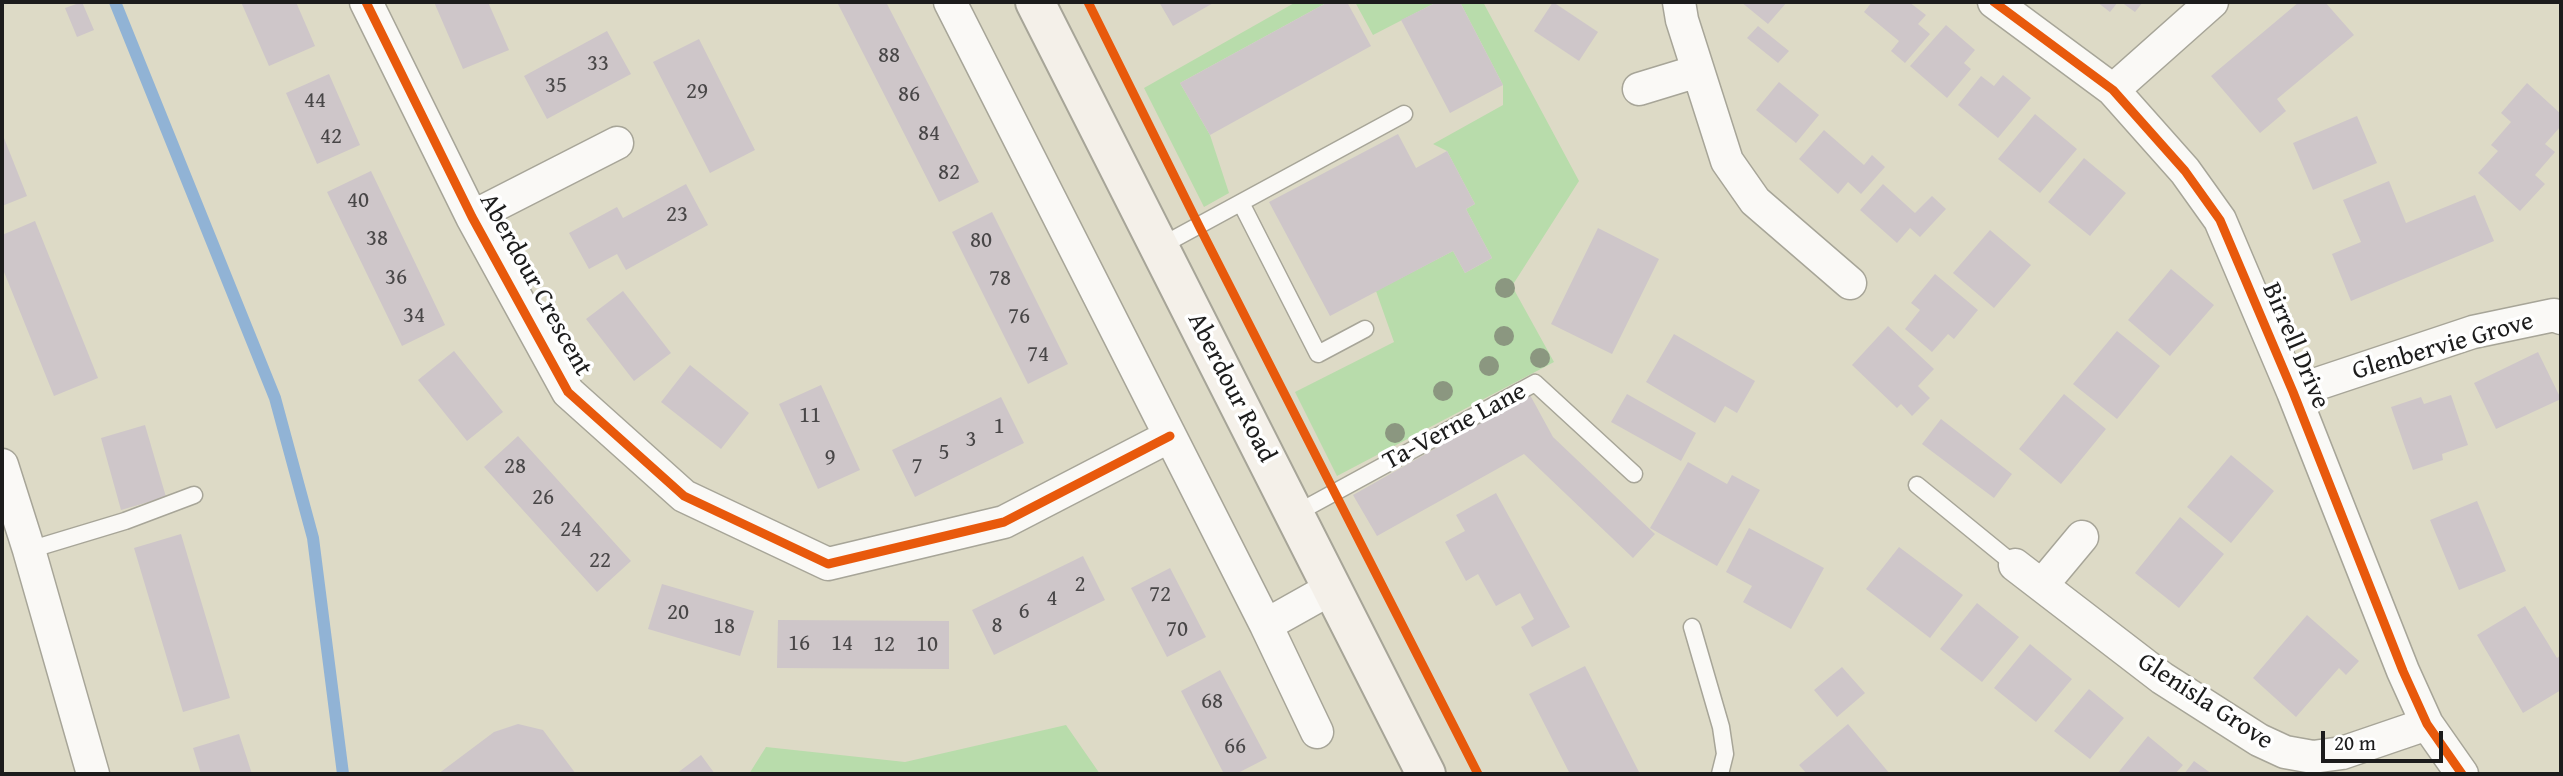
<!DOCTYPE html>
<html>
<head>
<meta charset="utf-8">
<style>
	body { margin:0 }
	#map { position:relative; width:2563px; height:776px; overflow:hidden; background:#dddac6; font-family:"Gentium Book Plus",serif }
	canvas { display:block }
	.frame { position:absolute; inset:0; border:4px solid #1c1c1c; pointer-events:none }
	.scale { position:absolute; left:2321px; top:731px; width:122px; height:32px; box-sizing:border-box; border:4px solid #1c1c1c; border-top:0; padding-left:9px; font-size:21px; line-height:24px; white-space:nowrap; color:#1c1c1c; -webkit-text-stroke:5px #fff; paint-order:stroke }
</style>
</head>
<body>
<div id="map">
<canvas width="2563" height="776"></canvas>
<div class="frame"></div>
<div class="scale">20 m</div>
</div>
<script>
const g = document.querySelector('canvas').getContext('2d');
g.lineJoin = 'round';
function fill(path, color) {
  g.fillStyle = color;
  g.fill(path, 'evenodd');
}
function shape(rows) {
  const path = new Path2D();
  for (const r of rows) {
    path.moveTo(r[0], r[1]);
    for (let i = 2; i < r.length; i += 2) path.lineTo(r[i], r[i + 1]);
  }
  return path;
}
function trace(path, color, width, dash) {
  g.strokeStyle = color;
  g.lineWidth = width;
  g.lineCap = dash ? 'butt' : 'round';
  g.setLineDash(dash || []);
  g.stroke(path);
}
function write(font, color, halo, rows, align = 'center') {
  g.font = font + ' "Gentium Book Plus",serif';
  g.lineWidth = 7;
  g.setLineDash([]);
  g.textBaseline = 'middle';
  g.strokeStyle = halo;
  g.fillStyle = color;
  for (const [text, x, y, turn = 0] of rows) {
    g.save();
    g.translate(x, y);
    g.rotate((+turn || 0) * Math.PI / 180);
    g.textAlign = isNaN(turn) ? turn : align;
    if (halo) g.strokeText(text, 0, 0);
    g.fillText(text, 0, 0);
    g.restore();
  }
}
fill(shape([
	[1296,2,1328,2,1180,83,1210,135,1229,193,1204,207,1144,88],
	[1355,2,1437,2,1373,35],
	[1460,2,1483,2,1579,181,1512,286,1554,362,1337,476,1295,392,1394,342,1376,291,1453,251,1465,273,1492,258,1466,209,1475,204,1447,151,1433,144,1503,105,1503,85],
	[1066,725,1100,774,749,774,766,747,905,762]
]), '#b8dcab');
trace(shape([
	[115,2,275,398,313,538,343,774]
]), '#91b3d5', 12);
fill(shape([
	[82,2,94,30,77,37,65,8],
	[241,2,296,2,315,46,269,66],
	[434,2,488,2,509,50,463,69],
	[837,2,886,2,979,182,939,202],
	[1159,2,1215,2,1173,26],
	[1328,2,1347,2,1371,46,1210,135,1180,83],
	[1437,2,1460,2,1503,85,1450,113,1401,20],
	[1553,2,1598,32,1579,61,1534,31],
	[1741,2,1787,2,1768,24],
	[1872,2,1909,2,1926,15,1918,24,1930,34,1905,63,1891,51,1899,41,1864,12],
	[2097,2,2118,2,2110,12],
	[2121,2,2143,2,2135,12],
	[2299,2,2325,2,2354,35,2277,99,2286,111,2260,133,2211,76],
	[1946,25,1975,50,1964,63,1971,69,1947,98,1910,66],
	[1758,26,1789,51,1778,63,1747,38],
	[607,31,631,74,547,119,524,76],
	[699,39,755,150,710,173,653,62],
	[329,74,360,145,317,164,286,93],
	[2003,75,2031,98,1998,138,1958,105,1981,76,1994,86],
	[1779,82,1819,115,1796,143,1756,110],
	[2527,83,2561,114,2561,126,2545,144,2555,152,2535,175,2545,184,2520,211,2478,173,2498,151,2491,145,2511,122,2501,113],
	[2035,114,2077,149,2040,193,1998,159],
	[2357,116,2377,163,2313,190,2293,143],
	[1824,130,1864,165,1872,155,1885,167,1861,194,1848,182,1838,194,1799,159],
	[2,133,27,196,2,206],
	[1398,134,1416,168,1447,151,1475,204,1466,209,1492,258,1465,273,1453,251,1330,316,1269,202],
	[2084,158,2126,193,2090,236,2048,202],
	[371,171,445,325,402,346,327,192],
	[2389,181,2406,223,2475,195,2494,241,2351,301,2332,254,2361,242,2343,200],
	[686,184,708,225,626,270,617,254,589,269,569,233,617,207,623,218],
	[1883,184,1915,213,1932,196,1946,209,1920,237,1910,228,1897,243,1860,210],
	[992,212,1068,364,1028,384,952,232],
	[35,221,98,378,54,396,2,267,2,235],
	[1598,228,1659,259,1612,354,1551,324],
	[1990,230,2031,265,1994,308,1953,273],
	[2171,269,2214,305,2170,356,2128,320],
	[1935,274,1978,310,1954,339,1948,334,1932,352,1905,329,1920,310,1911,303],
	[623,291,671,353,634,381,586,319],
	[1888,326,1934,369,1918,386,1930,398,1912,416,1901,404,1897,408,1852,365],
	[2117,331,2160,366,2117,419,2073,384],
	[1674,334,1755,381,1737,413,1725,406,1715,423,1646,382],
	[454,351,503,412,467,441,418,380],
	[2538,352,2561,399,2496,429,2474,383],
	[690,365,749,413,721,449,661,402],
	[821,385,860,470,818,489,779,404],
	[1627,394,1696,433,1681,461,1611,422],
	[2064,394,2106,429,2061,484,2019,449],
	[1530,395,1553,437,1655,534,1633,558,1524,454,1377,536,1353,495],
	[2451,395,2468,445,2442,454,2443,460,2413,470,2391,407,2421,397,2424,404],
	[1001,397,1024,443,915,497,892,450],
	[1941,419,2012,474,1994,498,1922,444],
	[145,425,166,497,121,510,101,438],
	[518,436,631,561,597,592,484,467],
	[2231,455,2274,491,2231,543,2187,507],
	[1688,462,1727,484,1732,475,1760,490,1717,566,1650,528],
	[1496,493,1570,627,1532,647,1521,627,1534,619,1520,593,1496,606,1478,574,1466,581,1445,542,1465,531,1456,515],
	[2477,501,2506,571,2459,590,2430,520],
	[2180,517,2224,554,2179,608,2135,573],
	[1749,528,1824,568,1791,629,1743,602,1752,586,1726,572],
	[181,534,230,698,183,712,134,548],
	[1899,547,1963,595,1930,638,1866,589],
	[1083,556,1105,600,994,655,972,610],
	[1170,568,1206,637,1167,657,1131,588],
	[662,584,754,611,740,656,648,629],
	[1977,603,2019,637,1982,682,1940,649],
	[2525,606,2557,658,2561,655,2561,690,2523,713,2477,635],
	[2307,615,2359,661,2346,675,2339,668,2296,717,2253,678],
	[778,620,949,621,949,669,777,668],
	[2030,644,2072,679,2036,722,1994,688],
	[1585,666,1640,774,1570,774,1529,694],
	[1842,667,1865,693,1837,717,1814,690],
	[1220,670,1267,758,1236,774,1224,774,1181,691],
	[2089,689,2124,718,2090,759,2054,731],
	[518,724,543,730,576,774,438,774,494,732],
	[1848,724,1890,774,1807,774,1799,765],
	[239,734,252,774,201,774,193,748],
	[2148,736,2183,765,2175,774,2117,774],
	[701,755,715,774,676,774],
	[2194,761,2212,774,2184,774]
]), '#cec6c9');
const lane = shape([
	[1241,203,1318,354,1365,329],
	[1159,247,1404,114],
	[1917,485,2015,565],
	[1295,514,1535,383,1634,474],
	[29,550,125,521,194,495],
	[1692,627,1721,727,1725,754,1720,774]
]);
const street = shape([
	[366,2,472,217,568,392,684,496,828,564,1004,522,1170,436],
	[950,2,1266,625,1317,732],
	[1679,2,1682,20,1727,161,1755,201,1850,283],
	[1994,2,2113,90,2185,171,2220,220,2293,392,2403,671,2427,724,2462,774],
	[1639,89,1698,71],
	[2113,90,2212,2],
	[472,217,617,143],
	[2293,392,2473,332,2554,315,2561,318],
	[2,465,29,550,93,774],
	[2015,565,2162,678,2259,740,2285,752,2313,757,2342,753,2427,724],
	[2042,585,2082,537],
	[1266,625,1332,588]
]);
const secondary = shape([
	[1035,2,1426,774]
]);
trace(lane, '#a7a598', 19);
trace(street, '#a7a598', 35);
trace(secondary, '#a7a598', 42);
trace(lane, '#faf9f6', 16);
trace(street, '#faf9f6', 32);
trace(secondary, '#f4f0e9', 38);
trace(shape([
	[366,2,472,217,568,392,684,496,828,564,1004,522,1170,436],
	[1088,2,1199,226,1478,774],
	[1994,2,2113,90,2185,171,2220,220,2293,392,2403,671,2427,724,2462,774]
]), '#e8590c', 9);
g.fillStyle = '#8b9780';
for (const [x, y] of [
	[1505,288],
	[1504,336],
	[1540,358],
	[1489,366],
	[1443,391],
	[1395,433]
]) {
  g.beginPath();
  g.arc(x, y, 10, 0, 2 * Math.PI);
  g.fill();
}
write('23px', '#484647', null, [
	["88",889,56],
	["33",598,64],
	["35",556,86],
	["29",697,92],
	["86",909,95],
	["44",315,101],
	["84",929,134],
	["42",331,137],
	["82",949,173],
	["40",358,201],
	["23",677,215],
	["38",377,239],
	["80",981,241],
	["36",396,278],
	["78",1000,279],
	["34",414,316],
	["76",1019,317],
	["74",1038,355],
	["11",810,416],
	["1",999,427],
	["3",971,440],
	["5",944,453],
	["9",830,458],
	["28",515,467],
	["7",917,467],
	["26",543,498],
	["24",571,530],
	["22",600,561],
	["2",1080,585],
	["72",1160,595],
	["4",1052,599],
	["6",1024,612],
	["20",678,613],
	["8",997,626],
	["18",724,627],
	["70",1177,630],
	["16",799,644],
	["14",842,644],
	["12",884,645],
	["10",927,645],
	["68",1212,702],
	["66",1235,747]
]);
write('26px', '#1c1c1c', '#fff', [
	["Aberdour Crescent",535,285,61],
	["Birrell Drive",2295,346,67],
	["Glenbervie Grove",2443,347,-16],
	["Aberdour Road",1231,388,63],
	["Ta-Verne Lane",1455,427,-28],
	["Glenisla Grove",2205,702,33]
]);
</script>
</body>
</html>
